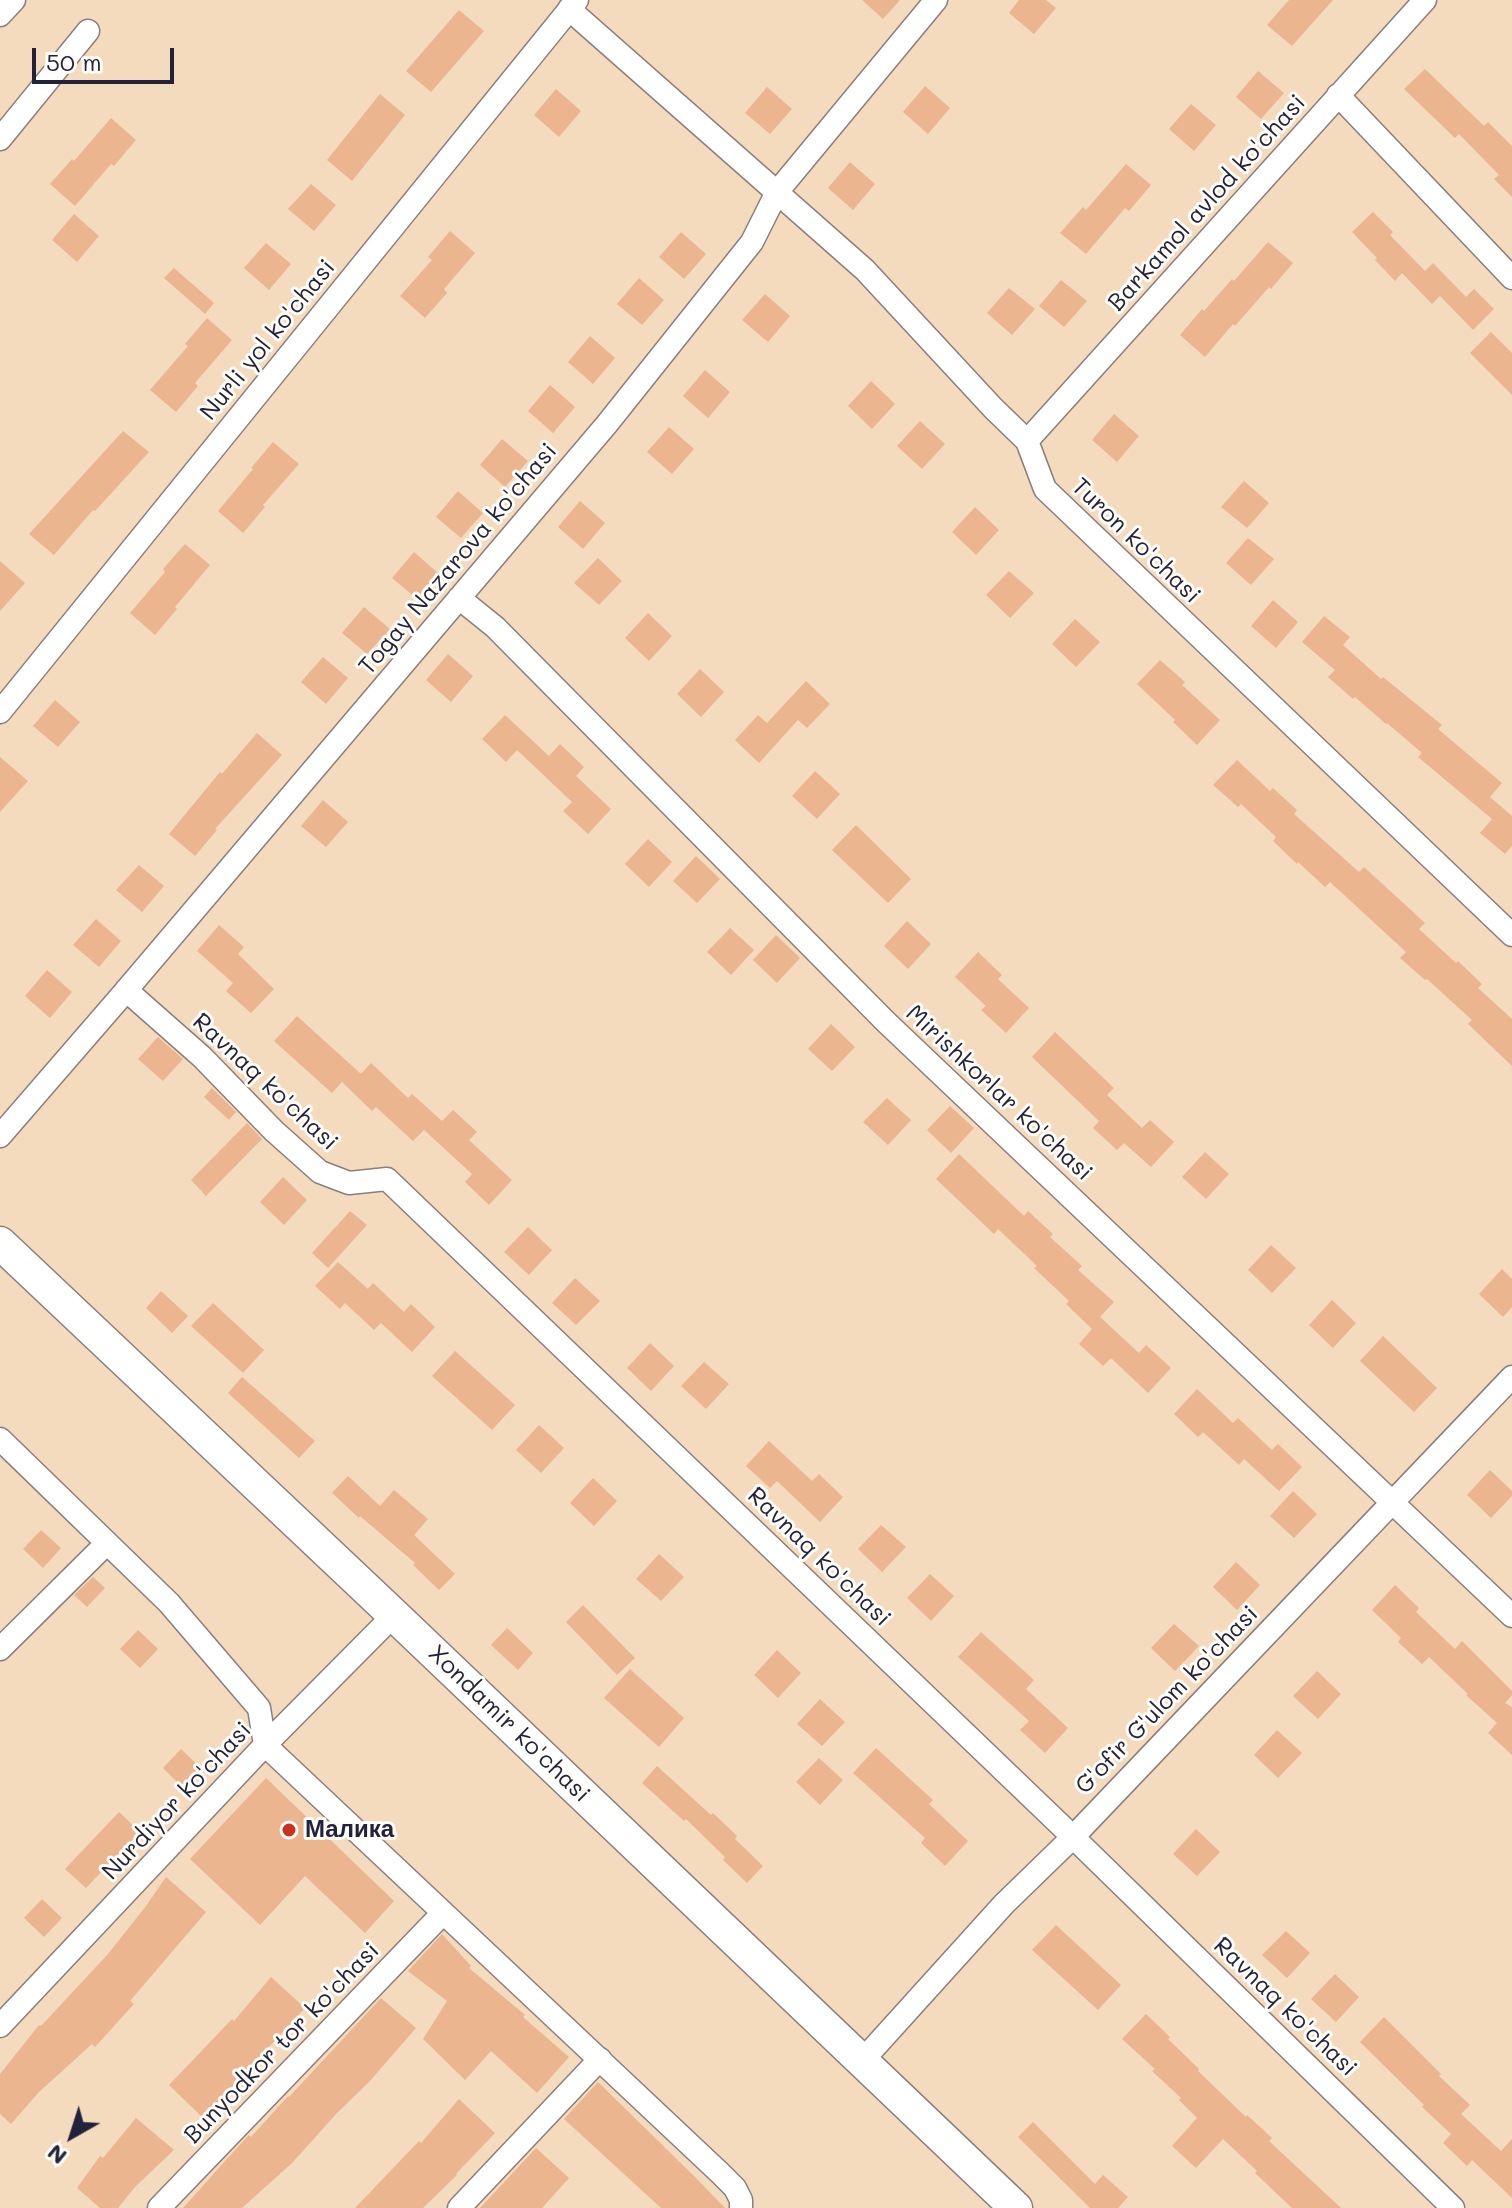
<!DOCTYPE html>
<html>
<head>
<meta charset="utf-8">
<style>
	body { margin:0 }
	#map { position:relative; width:1512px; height:2208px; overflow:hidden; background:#f4dbbe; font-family:Mali,sans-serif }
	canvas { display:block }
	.north { position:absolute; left:32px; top:2096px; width:80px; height:80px; -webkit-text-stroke:6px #fdfcf7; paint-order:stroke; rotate:219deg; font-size:22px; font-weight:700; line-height:32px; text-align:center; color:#22223b }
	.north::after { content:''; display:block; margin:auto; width:28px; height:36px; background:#22223b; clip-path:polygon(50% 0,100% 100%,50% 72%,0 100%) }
	.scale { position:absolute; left:32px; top:48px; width:142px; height:36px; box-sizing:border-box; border:4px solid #22223b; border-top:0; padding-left:10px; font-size:24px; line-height:28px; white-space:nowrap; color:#22223b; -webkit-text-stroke:6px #fdfcf7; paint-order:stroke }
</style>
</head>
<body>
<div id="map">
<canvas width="1512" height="2208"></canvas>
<div class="north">N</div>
<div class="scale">50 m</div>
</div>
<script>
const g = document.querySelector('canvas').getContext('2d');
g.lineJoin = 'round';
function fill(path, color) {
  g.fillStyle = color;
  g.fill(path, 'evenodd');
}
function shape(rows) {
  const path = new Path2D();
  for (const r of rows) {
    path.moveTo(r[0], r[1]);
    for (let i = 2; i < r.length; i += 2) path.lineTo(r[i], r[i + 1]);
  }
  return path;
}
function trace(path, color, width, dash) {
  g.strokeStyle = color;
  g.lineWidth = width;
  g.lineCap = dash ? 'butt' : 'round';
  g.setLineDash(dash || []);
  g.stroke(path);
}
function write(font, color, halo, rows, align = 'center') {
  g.font = font + ' Mali,sans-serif';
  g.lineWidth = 6;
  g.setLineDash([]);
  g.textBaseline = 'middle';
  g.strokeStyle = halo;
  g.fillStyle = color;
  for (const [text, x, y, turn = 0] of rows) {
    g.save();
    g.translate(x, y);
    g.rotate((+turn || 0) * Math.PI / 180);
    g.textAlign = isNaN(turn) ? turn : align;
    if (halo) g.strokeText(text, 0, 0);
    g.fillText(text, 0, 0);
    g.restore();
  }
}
fill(shape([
	[862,0,900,0,883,19],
	[1019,0,1046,0,1056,8,1034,34,1009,13],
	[1289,0,1333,0,1292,46,1267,25],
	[459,10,484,31,431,92,406,71],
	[1425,69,1484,126,1488,122,1512,146,1512,197,1494,179,1499,175,1459,134,1455,138,1404,89],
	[1258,71,1284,93,1261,119,1236,97],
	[925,86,950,108,928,134,903,112],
	[767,87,792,109,770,134,745,113],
	[556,89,581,111,559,137,534,115],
	[380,94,405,115,352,181,327,160],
	[1191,104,1216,125,1194,151,1169,129],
	[111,118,136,140,114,166,111,164,75,206,50,184,72,159,74,161],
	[850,162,875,184,853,210,828,188],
	[1126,164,1151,185,1129,211,1125,208,1086,254,1060,233,1083,207,1086,210],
	[311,184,336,205,314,231,288,209],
	[1373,212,1393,232,1390,235,1425,271,1433,263,1466,297,1474,289,1494,309,1473,330,1440,296,1432,304,1402,273,1395,281,1375,260,1377,258,1352,232],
	[74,214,99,236,77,262,52,240],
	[450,231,475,253,444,289,447,293,425,318,400,296,432,260,428,257],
	[681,232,706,254,684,279,659,257],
	[1268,242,1293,263,1271,289,1269,287,1235,326,1233,324,1205,357,1180,335,1202,309,1204,311,1232,279,1234,281],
	[266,243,291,264,269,290,244,268],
	[174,268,214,303,205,314,164,278],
	[639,278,664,300,642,325,617,304],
	[1061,280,1087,301,1064,327,1039,306],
	[1009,288,1035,309,1012,335,987,313],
	[765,294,790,316,768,342,742,320],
	[207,318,232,340,195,383,198,386,176,412,150,390,188,346,185,344],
	[1491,332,1512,353,1512,395,1470,353],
	[590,336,615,358,593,384,568,362],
	[705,370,730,392,708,418,683,396],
	[871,381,895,404,872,429,848,406],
	[550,385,575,407,553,433,528,411],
	[1114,414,1139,436,1117,462,1092,440],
	[920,421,945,444,922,469,897,446],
	[669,427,694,449,672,474,647,452],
	[123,431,149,452,95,511,93,510,54,555,29,534],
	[502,439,528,461,505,487,480,465],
	[273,442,299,464,263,505,265,507,243,533,218,511,253,469,251,468],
	[1244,481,1269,503,1247,528,1221,507],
	[458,491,483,513,461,538,436,517],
	[580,501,605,523,583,549,558,527],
	[975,507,999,530,976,555,952,532],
	[1248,538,1274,559,1251,585,1226,563],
	[185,544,210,565,175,607,177,609,155,635,130,613,165,572,163,569],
	[414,552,439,574,417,599,392,578],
	[598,558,622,581,599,605,574,583],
	[0,561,25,583,0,611],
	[1009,571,1034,593,1010,618,986,595],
	[1273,600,1298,622,1276,648,1251,626],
	[364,607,390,629,367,654,342,633],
	[648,613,672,636,649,661,625,638],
	[1324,616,1350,637,1343,645,1381,679,1383,677,1442,725,1438,729,1502,783,1490,797,1512,816,1512,846,1505,854,1480,833,1492,819,1418,757,1422,753,1387,723,1386,724,1355,697,1353,699,1328,677,1335,670,1302,642],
	[1075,619,1100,642,1076,667,1052,644],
	[448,654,473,676,451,702,426,680],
	[323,657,348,678,326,704,301,682],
	[1160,660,1185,682,1182,685,1220,720,1197,745,1173,722,1175,720,1137,684],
	[700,669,724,692,701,717,677,694],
	[806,681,830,704,807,728,798,720,759,763,735,740,758,715,767,723],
	[55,700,80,722,58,747,33,726],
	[505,715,549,756,560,744,584,767,576,776,611,809,588,834,563,811,572,802,517,750,506,762,482,739],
	[257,733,282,755,215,829,217,830,195,856,169,834,220,772,222,774],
	[0,757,28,781,0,812],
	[1237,760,1270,791,1273,788,1297,810,1294,814,1359,872,1364,867,1400,900,1425,923,1419,929,1456,963,1458,961,1482,984,1478,988,1512,1019,1512,1066,1468,1024,1472,1020,1427,979,1425,980,1400,958,1406,952,1330,882,1325,887,1298,862,1297,864,1273,841,1276,837,1241,804,1238,807,1213,785],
	[815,771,840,794,817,819,792,796],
	[323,800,348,822,326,847,301,826],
	[856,825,911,879,888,903,832,850],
	[648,839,672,862,649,887,625,864],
	[696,856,720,879,697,903,673,881],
	[139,865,164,886,142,912,116,890],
	[96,919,121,941,99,967,73,945],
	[907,921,931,944,908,969,884,946],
	[219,925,244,947,238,954,274,989,251,1013,226,991,233,983,197,951],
	[730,928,754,950,731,975,707,952],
	[776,935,800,958,777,983,753,960],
	[978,952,1002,975,998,979,1029,1008,1006,1033,981,1010,986,1006,955,977],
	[47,970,72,992,50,1018,25,996],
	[297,1016,361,1074,371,1063,408,1098,412,1094,442,1121,453,1110,477,1132,469,1140,512,1180,489,1205,465,1182,472,1174,424,1130,413,1141,376,1107,372,1111,342,1082,332,1093,274,1041],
	[831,1024,855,1047,832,1071,808,1049],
	[1055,1032,1114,1088,1107,1095,1142,1128,1150,1120,1174,1142,1151,1167,1124,1143,1117,1150,1093,1128,1099,1121,1032,1057],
	[158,1037,183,1059,163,1081,138,1059],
	[212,1088,236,1112,229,1120,204,1097],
	[887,1098,911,1120,888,1145,863,1122],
	[950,1106,974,1128,951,1153,927,1130],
	[247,1123,262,1139,206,1196,191,1180],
	[1205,1152,1229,1174,1206,1199,1182,1177],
	[959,1154,1024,1216,1028,1211,1053,1234,1050,1237,1082,1266,1078,1270,1114,1302,1100,1317,1139,1353,1146,1345,1171,1368,1148,1393,1111,1358,1103,1366,1079,1344,1092,1329,1066,1304,1069,1301,1034,1268,1037,1266,998,1229,994,1234,936,1179],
	[283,1177,307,1200,284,1225,260,1202],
	[350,1211,367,1225,328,1268,312,1253],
	[528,1227,552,1250,529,1275,504,1252],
	[1271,1245,1296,1268,1272,1293,1248,1270],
	[338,1262,368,1289,373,1283,404,1312,411,1304,435,1327,412,1352,381,1323,374,1330,345,1303,340,1309,315,1286],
	[1502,1269,1512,1279,1512,1307,1503,1317,1479,1294],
	[575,1278,600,1301,576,1325,552,1303],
	[161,1291,188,1316,172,1333,146,1308],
	[1332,1300,1356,1323,1333,1348,1309,1325],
	[213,1303,264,1350,243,1373,191,1326],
	[1383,1336,1437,1388,1414,1412,1360,1361],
	[650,1343,674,1366,651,1391,627,1368],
	[455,1351,515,1405,492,1430,432,1376],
	[704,1362,729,1384,706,1409,681,1386],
	[242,1377,315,1441,299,1458,228,1393],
	[1197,1389,1233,1423,1238,1418,1272,1450,1278,1444,1302,1467,1279,1491,1244,1459,1239,1465,1203,1432,1198,1437,1174,1414],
	[539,1425,564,1448,541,1473,516,1450],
	[769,1441,812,1481,819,1474,843,1497,820,1522,777,1481,770,1488,746,1466],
	[1490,1470,1512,1491,1512,1496,1491,1518,1467,1495],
	[348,1476,380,1506,394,1490,428,1519,414,1535,455,1574,439,1590,413,1565,415,1563,360,1516,359,1518,332,1493],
	[593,1478,617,1501,594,1526,570,1503],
	[1293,1491,1317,1514,1294,1538,1270,1516],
	[881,1525,906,1547,882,1572,858,1549],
	[41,1530,61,1548,43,1568,23,1549],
	[659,1554,684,1577,661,1601,636,1579],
	[1236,1562,1260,1585,1237,1610,1213,1587],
	[930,1574,954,1596,931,1621,907,1598],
	[93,1577,105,1588,87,1607,74,1595],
	[1395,1585,1419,1608,1416,1612,1455,1649,1462,1641,1512,1691,1512,1695,1505,1703,1512,1707,1512,1755,1488,1733,1497,1723,1466,1695,1468,1694,1429,1657,1422,1664,1398,1642,1401,1638,1372,1610],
	[583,1605,635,1658,617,1675,566,1622],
	[1174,1624,1199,1646,1175,1671,1151,1648],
	[507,1628,533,1653,518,1670,491,1645],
	[138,1630,158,1649,140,1668,120,1649],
	[981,1632,1034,1680,1026,1689,1068,1728,1045,1753,1020,1730,1029,1721,958,1657],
	[777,1650,801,1673,778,1698,754,1675],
	[630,1669,684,1718,659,1747,604,1698],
	[1317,1671,1341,1694,1318,1719,1293,1696],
	[820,1699,845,1722,822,1746,797,1724],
	[1277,1730,1302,1753,1278,1778,1254,1755],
	[876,1748,933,1800,929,1804,968,1841,945,1866,921,1843,925,1838,853,1773],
	[181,1749,201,1768,183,1788,163,1768],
	[819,1758,843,1780,820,1805,796,1782],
	[657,1766,711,1815,713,1813,737,1836,735,1839,763,1866,747,1883,723,1860,725,1857,686,1819,684,1821,642,1783],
	[266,1778,394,1901,365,1933,305,1876,260,1925,190,1859],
	[119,1812,140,1832,86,1888,65,1869],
	[1196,1829,1220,1852,1197,1876,1173,1854],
	[166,1877,206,1912,130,2001,134,2004,95,2047,92,2044,39,2092,11,2124,0,2114,0,2074,39,2025,41,2026,108,1954,146,1906],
	[42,1899,62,1918,44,1937,24,1918],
	[1056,1925,1121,1985,1098,2010,1032,1950],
	[1286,1931,1310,1953,1287,1978,1262,1955],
	[442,1934,471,1966,469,1968,525,2015,523,2017,569,2057,537,2093,491,2051,465,2080,423,2039,447,2001,408,1971],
	[1335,1974,1359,1997,1336,2022,1311,1999],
	[271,1977,305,2008,203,2118,169,2085,232,2019,234,2021],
	[381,1998,416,2028,369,2082,337,2113,292,2163,242,2208,183,2208,235,2150,249,2135,251,2137,288,2096,289,2097],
	[1146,2014,1170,2037,1168,2039,1199,2069,1198,2071,1246,2117,1247,2115,1272,2138,1269,2141,1341,2208,1292,2208,1255,2173,1257,2171,1223,2139,1196,2168,1172,2146,1197,2118,1179,2100,1181,2098,1152,2071,1155,2069,1122,2039],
	[1384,2017,1441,2074,1439,2076,1470,2105,1461,2114,1501,2151,1512,2139,1512,2198,1472,2160,1467,2166,1443,2143,1451,2134,1422,2107,1424,2105,1360,2042],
	[598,2082,694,2176,725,2208,661,2208,564,2119],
	[459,2099,495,2133,456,2174,457,2175,423,2208,355,2208,419,2141,421,2143],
	[136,2118,174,2150,135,2187,118,2208,100,2208,77,2188,100,2156,103,2158],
	[1033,2122,1095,2184,1103,2175,1128,2197,1118,2208,1090,2208,1018,2137],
	[536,2148,569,2178,542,2208,480,2208]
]), '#eab58f');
const minor = shape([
	[569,9,865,270,993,408,1027,441,1045,489,1512,935],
	[0,15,14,0],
	[1338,95,1512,278],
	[0,139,88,31],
	[1027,441,1425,0],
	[459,598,495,627,886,1022,1512,1616],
	[0,712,577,0],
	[126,990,202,1057,274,1131,320,1172,349,1183,387,1179,1073,1837,1453,2208],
	[0,1136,123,994,607,424,752,242,777,192,936,0],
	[0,1439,169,1603,259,1708,265,1745,720,2173,735,2188,741,2200,741,2208],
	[0,1649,107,1543],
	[0,2026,265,1745,394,1615],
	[862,2061,1004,1904,1073,1837,1512,1377],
	[159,2208,443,1913],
	[459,2208,600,2059]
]);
const secondary = shape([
	[0,1243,394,1615,1016,2208]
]);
trace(minor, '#8b7e7c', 25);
trace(secondary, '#8b7e7c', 35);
trace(minor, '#fff', 22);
trace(secondary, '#fff', 32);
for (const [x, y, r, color] of [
	[289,1830,8,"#c8321e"]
]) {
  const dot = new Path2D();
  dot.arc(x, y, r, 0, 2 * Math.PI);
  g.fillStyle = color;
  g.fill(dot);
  trace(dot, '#fdfcf7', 3);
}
write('24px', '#22223b', '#fdfcf7', [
	["Barkamol avlod ko'chasi",1207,203,-48],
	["Nurli yol ko'chasi",268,340,-51],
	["Turon ko'chasi",1136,541,44],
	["Togay Nazarova ko'chasi",458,559,-50],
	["Ravnaq ko'chasi",265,1082,43],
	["Mirishkorlar ko'chasi",999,1093,43],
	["Ravnaq ko'chasi",819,1557,44],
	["G'ofir G'ulom ko'chasi",1167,1700,-46],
	["Xondamir ko'chasi",509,1724,44],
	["Nurdiyor ko'chasi",177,1801,-47],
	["Ravnaq ko'chasi",1285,2007,44],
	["Bunyodkor tor ko'chasi",282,2043,-46]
]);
write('bold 24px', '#22223b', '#fdfcf7', [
	["Малика",305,1830]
], 'left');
</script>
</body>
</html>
